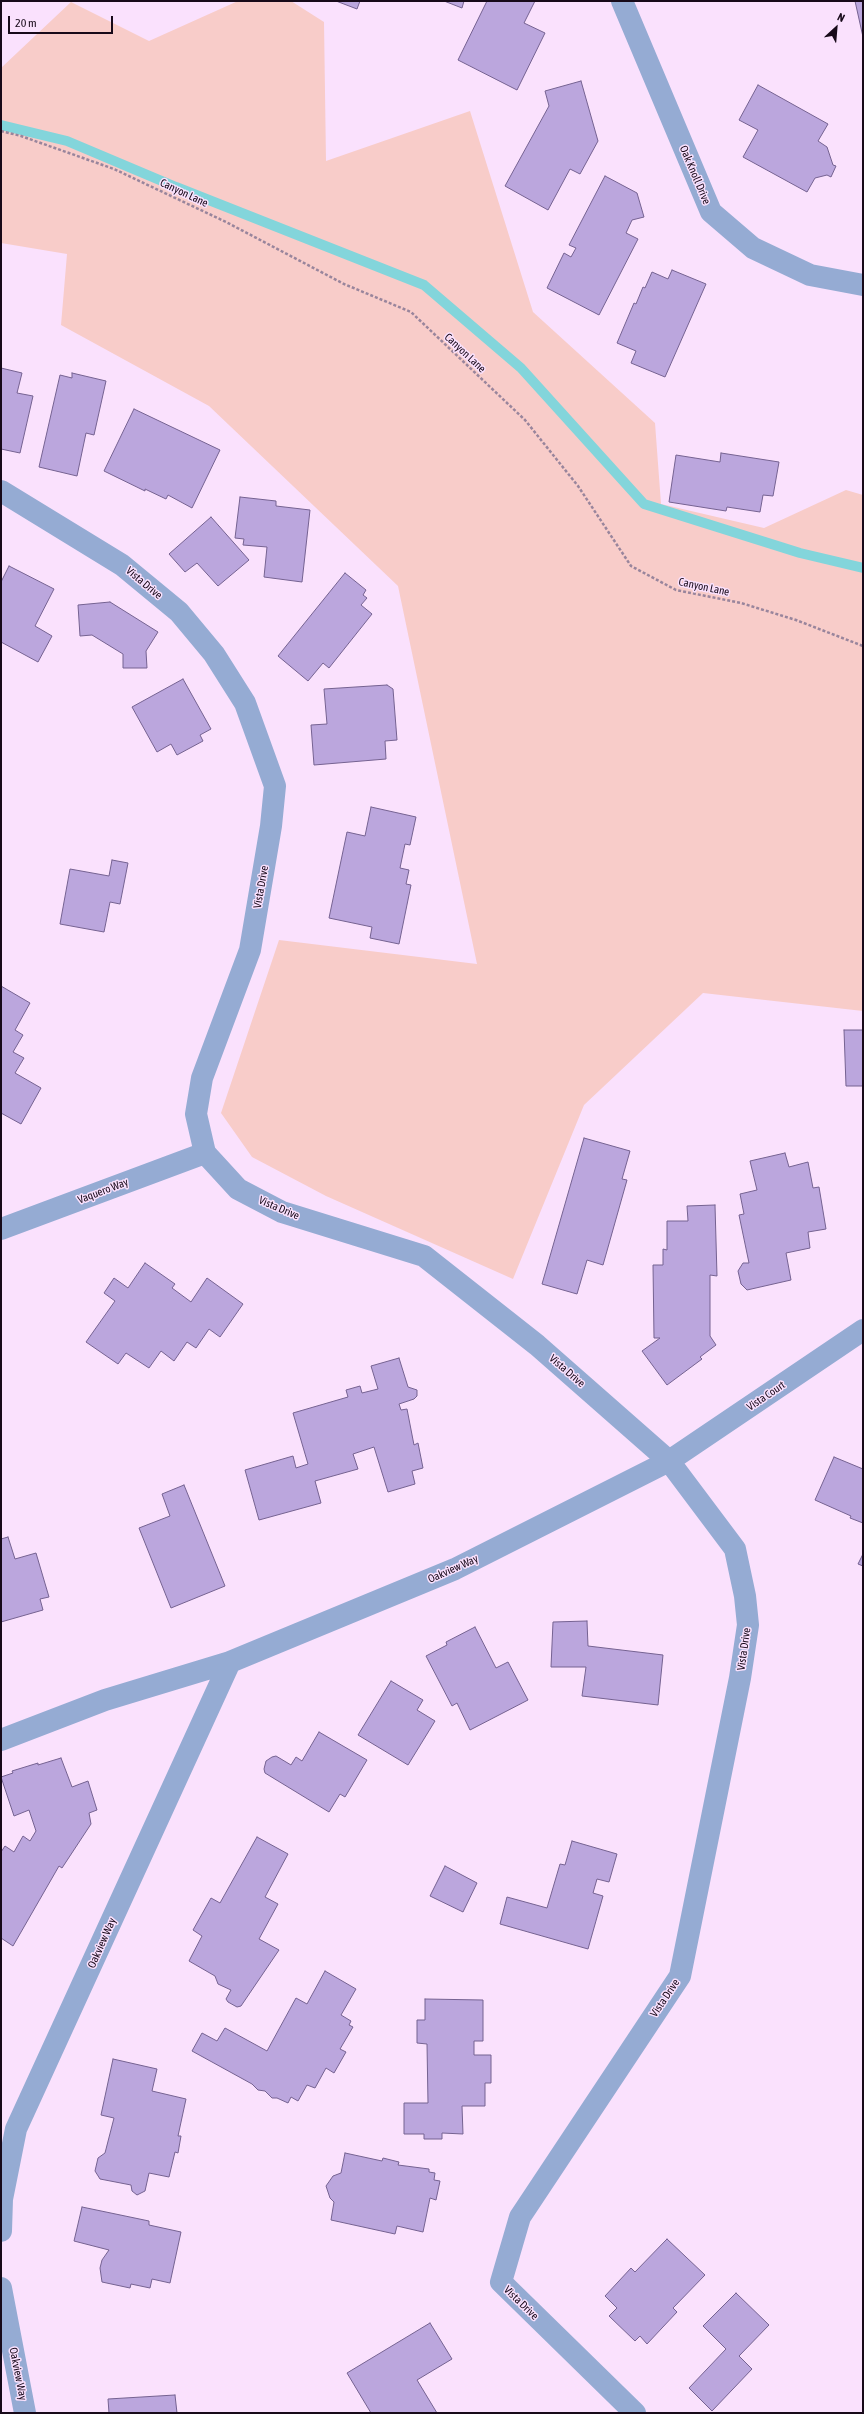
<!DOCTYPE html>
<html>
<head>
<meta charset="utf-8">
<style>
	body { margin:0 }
	#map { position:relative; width:864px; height:2414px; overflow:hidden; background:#fae1fd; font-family:"Asap Condensed",sans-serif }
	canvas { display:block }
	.frame { position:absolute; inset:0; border:2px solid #170919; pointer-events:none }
	.north { position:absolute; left:816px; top:8px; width:40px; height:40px; -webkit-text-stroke:3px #fae1fd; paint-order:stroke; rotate:26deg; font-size:11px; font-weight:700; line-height:16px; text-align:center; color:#170919 }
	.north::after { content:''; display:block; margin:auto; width:14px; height:18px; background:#170919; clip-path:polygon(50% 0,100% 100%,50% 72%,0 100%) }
	.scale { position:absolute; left:8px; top:16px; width:105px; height:18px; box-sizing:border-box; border:2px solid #170919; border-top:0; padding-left:5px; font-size:12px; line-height:14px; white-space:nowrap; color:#170919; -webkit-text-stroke:3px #fae1fd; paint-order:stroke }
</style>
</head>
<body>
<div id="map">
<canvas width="864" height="2414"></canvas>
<div class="frame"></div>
<div class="north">N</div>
<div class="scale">20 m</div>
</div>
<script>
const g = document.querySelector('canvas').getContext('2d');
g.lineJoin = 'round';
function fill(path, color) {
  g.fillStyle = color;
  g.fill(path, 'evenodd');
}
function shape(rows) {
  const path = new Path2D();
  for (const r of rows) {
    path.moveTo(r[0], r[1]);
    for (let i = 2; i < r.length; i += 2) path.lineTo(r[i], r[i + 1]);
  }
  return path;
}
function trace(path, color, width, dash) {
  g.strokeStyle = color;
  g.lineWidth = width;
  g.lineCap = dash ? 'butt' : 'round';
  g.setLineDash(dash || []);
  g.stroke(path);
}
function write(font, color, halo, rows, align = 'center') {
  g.font = font + ' "Asap Condensed",sans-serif';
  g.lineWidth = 3;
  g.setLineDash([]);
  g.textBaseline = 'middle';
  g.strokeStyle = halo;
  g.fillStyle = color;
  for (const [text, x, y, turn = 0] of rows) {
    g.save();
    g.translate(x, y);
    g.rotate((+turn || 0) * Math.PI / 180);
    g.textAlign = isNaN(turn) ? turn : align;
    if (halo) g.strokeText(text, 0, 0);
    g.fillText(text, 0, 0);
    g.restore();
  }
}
fill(shape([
	[238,1,291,1,324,22,326,161,470,111,533,312,655,423,661,504,764,528,846,490,863,495,863,1011,703,993,584,1105,513,1279,326,1196,252,1157,221,1113,279,940,477,964,398,586,209,406,61,325,67,254,1,243,1,68,71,2,149,41]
]), '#f8ccc9');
trace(shape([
	[1,125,67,141,176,187,424,285,521,368,644,504,800,553,863,568]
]), '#83d5db', 10);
const building = shape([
	[336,1,360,1,357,9,336,1],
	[444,1,464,1,462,8,444,1],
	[487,1,535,1,524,23,545,33,517,90,458,60,487,1],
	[855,1,863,1,863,37,855,1],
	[581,81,598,141,580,174,570,169,548,210,505,186,549,106,545,91,581,81],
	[758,85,828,124,818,141,827,147,833,165,836,166,831,177,827,175,815,178,807,192,743,157,758,130,739,120,758,85],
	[605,176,637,193,644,217,632,220,626,233,638,239,599,315,547,288,564,253,571,257,576,248,569,245,605,176],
	[672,270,706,284,665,377,631,363,636,351,617,343,634,303,636,304,643,287,645,288,652,272,668,279,672,270],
	[1,368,22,373,17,393,33,396,20,453,1,449,1,368],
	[72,373,106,381,94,435,86,433,77,476,39,467,60,375,72,378,72,373],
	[134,409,220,450,192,508,168,495,166,499,145,489,145,491,104,471,134,409],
	[721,453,779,462,773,496,763,495,760,512,727,507,726,511,669,502,676,455,720,462,721,453],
	[240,497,276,501,276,506,310,510,302,582,264,577,267,547,243,545,244,539,235,538,240,497],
	[211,517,249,560,218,586,197,563,185,572,169,554,211,517],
	[9,566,54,589,35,626,52,636,38,662,1,642,1,582,9,566],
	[345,573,366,590,363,595,367,598,361,605,372,614,329,668,323,663,308,681,278,656,345,573],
	[110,602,158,632,146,651,147,668,123,668,123,654,92,635,80,636,78,605,110,602],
	[183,679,211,729,200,735,203,741,177,755,171,744,157,752,132,707,183,679],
	[387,685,393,689,397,740,385,741,386,759,314,765,311,725,327,724,324,689,387,685],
	[371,807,416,817,410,845,405,844,400,868,409,870,406,884,411,885,399,944,370,938,372,927,329,918,347,832,365,836,371,807],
	[112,860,128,863,120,904,110,902,104,932,60,924,70,869,109,876,112,860],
	[1,986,30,1003,15,1030,23,1035,13,1052,24,1058,15,1073,41,1088,21,1124,1,1113,1,986],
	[844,1030,863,1030,863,1086,846,1086,844,1030],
	[584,1138,630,1151,622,1179,627,1180,603,1265,587,1260,577,1294,542,1284,584,1138],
	[785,1153,789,1167,808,1162,813,1188,819,1187,826,1229,808,1232,810,1248,786,1253,791,1280,747,1290,741,1284,738,1271,743,1263,749,1263,739,1215,744,1214,740,1194,757,1190,750,1161,785,1153],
	[715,1205,717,1276,710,1275,710,1336,716,1345,700,1357,702,1359,667,1385,642,1351,660,1338,654,1338,653,1265,663,1265,663,1249,667,1250,667,1221,688,1221,687,1206,715,1205],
	[145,1263,175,1284,172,1288,191,1302,207,1278,243,1304,220,1337,209,1329,196,1348,187,1342,174,1361,161,1351,149,1368,126,1353,118,1364,86,1342,115,1301,104,1293,114,1278,128,1288,145,1263],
	[399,1358,408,1387,417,1390,417,1396,414,1399,399,1404,401,1410,407,1409,414,1445,418,1443,423,1468,412,1471,415,1484,388,1492,374,1447,353,1454,358,1469,315,1481,321,1503,259,1520,245,1470,293,1456,296,1468,308,1464,293,1413,348,1397,346,1390,360,1386,362,1393,378,1389,371,1366,399,1358],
	[834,1457,863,1469,863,1523,850,1518,851,1516,815,1500,834,1457],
	[184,1485,225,1586,171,1608,139,1528,170,1516,162,1494,184,1485],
	[8,1537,15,1559,36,1553,49,1597,40,1599,43,1610,1,1622,1,1539,8,1537],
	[863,1554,863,1566,858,1564,863,1554],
	[587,1621,588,1646,663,1655,658,1705,582,1696,586,1667,551,1667,553,1622,587,1621],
	[475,1627,496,1668,508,1662,528,1700,470,1730,457,1703,452,1706,426,1656,447,1645,446,1642,475,1627],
	[391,1681,423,1700,417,1710,435,1721,408,1765,358,1735,391,1681],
	[319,1732,367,1760,345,1797,340,1794,329,1812,265,1773,264,1769,266,1761,272,1757,276,1756,291,1765,296,1757,302,1761,319,1732],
	[61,1758,72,1787,88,1781,97,1810,89,1813,91,1824,62,1868,59,1866,13,1946,1,1938,1,1852,5,1846,14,1852,23,1836,30,1841,36,1831,29,1810,14,1816,1,1777,13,1773,12,1771,38,1763,38,1765,61,1758],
	[257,1837,288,1854,265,1897,278,1904,259,1939,279,1950,241,2006,237,2007,228,2002,226,1999,231,1990,218,1984,215,1976,189,1961,202,1936,193,1930,211,1898,220,1903,257,1837],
	[572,1841,617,1854,609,1882,597,1879,593,1893,603,1896,588,1949,500,1924,507,1897,547,1908,560,1864,565,1865,572,1841],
	[445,1866,477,1883,463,1912,430,1896,445,1866],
	[325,1971,356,1989,341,2015,351,2021,349,2025,353,2027,340,2049,346,2052,334,2073,326,2068,315,2088,307,2085,298,2101,291,2097,288,2103,277,2098,272,2098,265,2091,258,2090,252,2084,192,2051,202,2033,217,2041,225,2028,267,2051,296,1998,307,2004,325,1971],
	[425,1999,483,2000,483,2041,474,2041,474,2055,491,2055,491,2083,485,2083,485,2106,462,2106,463,2134,442,2133,442,2139,424,2139,424,2134,404,2134,404,2103,428,2103,427,2044,417,2043,417,2020,425,2020,425,1999],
	[113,2059,157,2069,152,2091,186,2099,178,2136,181,2136,178,2153,175,2152,169,2177,149,2173,145,2191,137,2195,132,2191,131,2185,100,2179,95,2171,98,2158,105,2153,114,2118,101,2115,113,2059],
	[345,2153,382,2161,383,2158,399,2162,398,2165,429,2169,429,2172,435,2173,434,2180,440,2181,436,2200,430,2198,423,2232,397,2226,395,2234,331,2220,334,2202,330,2198,326,2186,333,2176,341,2173,345,2153],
	[82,2207,149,2221,149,2225,181,2232,170,2283,152,2279,150,2288,131,2284,130,2288,102,2282,100,2268,102,2260,109,2250,74,2241,82,2207],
	[667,2239,705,2275,673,2308,677,2312,647,2344,640,2336,635,2341,609,2316,617,2308,605,2296,631,2268,635,2272,667,2239],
	[736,2293,769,2325,739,2356,752,2369,712,2411,689,2388,726,2349,703,2326,736,2293],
	[430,2323,452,2359,417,2380,437,2413,371,2413,347,2373,430,2323],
	[175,2395,177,2413,109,2413,108,2399,175,2395]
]);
fill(building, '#bba6dd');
trace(building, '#756291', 1);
trace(shape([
	[1,131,21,136,114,169,226,222,344,284,411,312,525,420,578,486,631,566,676,590,741,603,796,620,863,646]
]), '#99859c', 2.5, [3, 2]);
trace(shape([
	[622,1,711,212,753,248,810,275,863,285],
	[1,491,122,565,179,612,214,654,245,703,275,786,271,826,250,950,202,1078,196,1114,205,1153,238,1189,282,1212,424,1256,537,1345,669,1461,735,1549,745,1596,748,1625,740,1678,680,1976,520,2217,501,2282,635,2413],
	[1,1229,205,1153],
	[1,1740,105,1700,230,1662],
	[1,2231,2,2199,16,2129,230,1662,455,1569,669,1461,863,1330],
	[1,2288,25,2413]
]), '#95abd3', 22);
write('11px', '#170919', '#fae1fd', [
	["Oak Knoll Drive",695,175,67],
	["Canyon Lane",184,193,25],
	["Canyon Lane",465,353,43],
	["Vista Drive",144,583,40],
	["Canyon Lane",704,587,12],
	["Vista Drive",261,887,-80],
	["Vaquero Way",103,1191,-21],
	["Vista Drive",279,1208,23],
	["Vista Drive",567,1371,41],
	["Vista Court",766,1396,-34],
	["Oakview Way",453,1569,-24],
	["Vista Drive",744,1649,-82],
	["Oakview Way",102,1943,-66],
	["Vista Drive",665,1998,-56],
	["Vista Drive",521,2303,44],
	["Oakview Way",18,2374,79]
]);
</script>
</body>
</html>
